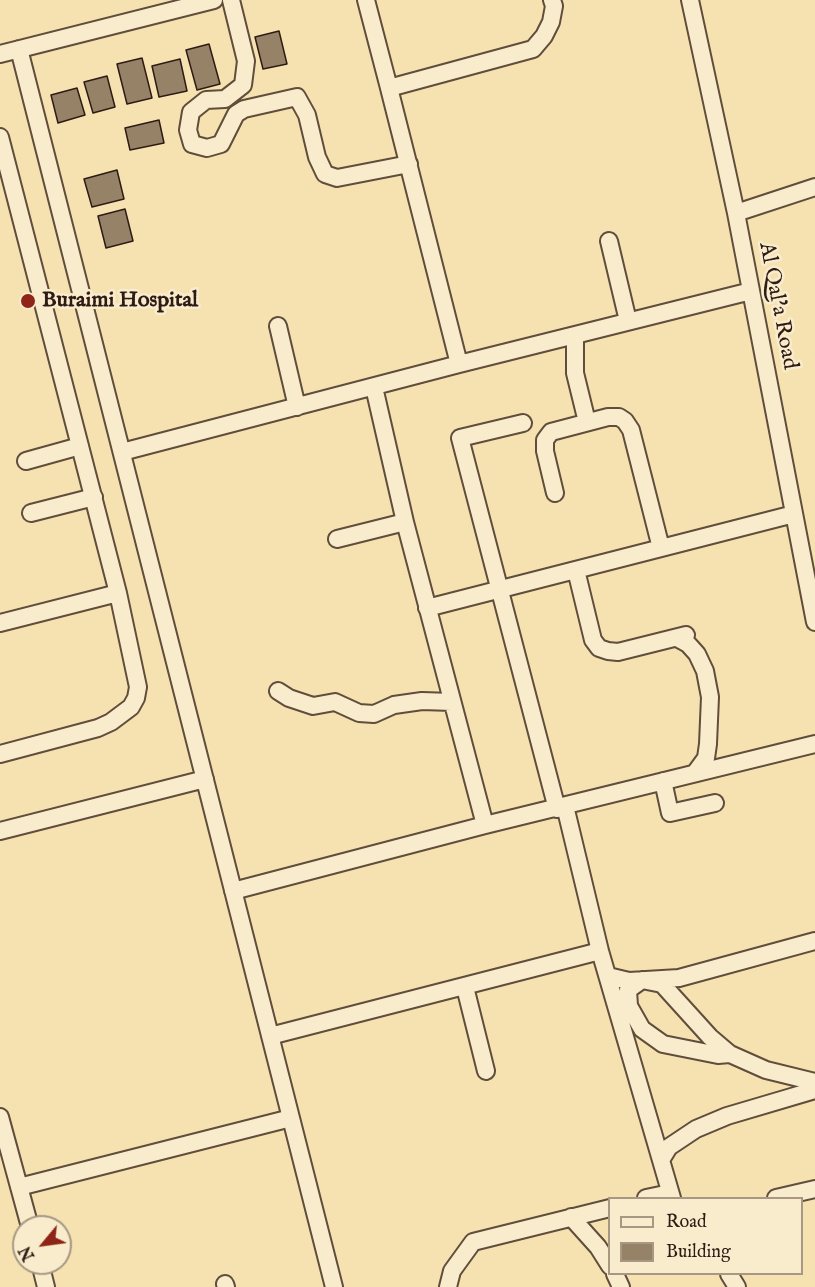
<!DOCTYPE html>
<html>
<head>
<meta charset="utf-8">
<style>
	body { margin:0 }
	#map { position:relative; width:815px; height:1287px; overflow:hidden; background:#f6e2b1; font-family:"IM FELL English",serif }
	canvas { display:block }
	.legend { position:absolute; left:608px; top:1197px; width:195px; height:78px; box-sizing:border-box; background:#f9eccc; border:2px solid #a89883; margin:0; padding:8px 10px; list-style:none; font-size:18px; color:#2e1b15 }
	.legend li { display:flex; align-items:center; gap:12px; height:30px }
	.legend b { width:30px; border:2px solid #a89883 }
	.north { position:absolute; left:12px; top:1215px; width:60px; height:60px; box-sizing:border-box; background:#f9eccc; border:2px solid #a89883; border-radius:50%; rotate:241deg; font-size:16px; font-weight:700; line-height:24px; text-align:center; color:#2e1b15 }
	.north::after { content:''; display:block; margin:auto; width:21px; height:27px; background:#8f2418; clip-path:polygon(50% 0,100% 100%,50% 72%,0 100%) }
</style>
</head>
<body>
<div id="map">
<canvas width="815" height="1287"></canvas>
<ul class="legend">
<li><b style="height:8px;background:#f9eccc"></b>Road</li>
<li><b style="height:16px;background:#968266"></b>Building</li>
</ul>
<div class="north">N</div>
</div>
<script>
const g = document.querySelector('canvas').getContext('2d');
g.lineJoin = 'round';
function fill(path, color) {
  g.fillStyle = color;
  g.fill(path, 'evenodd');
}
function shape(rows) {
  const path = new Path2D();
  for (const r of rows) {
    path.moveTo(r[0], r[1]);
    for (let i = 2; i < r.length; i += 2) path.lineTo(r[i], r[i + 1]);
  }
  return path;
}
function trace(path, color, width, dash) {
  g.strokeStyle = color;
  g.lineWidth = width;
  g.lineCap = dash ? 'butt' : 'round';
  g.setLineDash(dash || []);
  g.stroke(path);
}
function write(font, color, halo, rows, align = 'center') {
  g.font = font + ' "IM FELL English",serif';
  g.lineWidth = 5;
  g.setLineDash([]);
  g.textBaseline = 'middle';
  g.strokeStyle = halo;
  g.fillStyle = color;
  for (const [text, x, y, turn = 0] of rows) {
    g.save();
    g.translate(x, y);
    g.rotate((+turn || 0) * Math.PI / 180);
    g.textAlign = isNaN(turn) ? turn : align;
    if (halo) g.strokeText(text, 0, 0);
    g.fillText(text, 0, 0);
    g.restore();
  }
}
const building = shape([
	[279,31,287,64,263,69,255,37,279,31],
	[209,44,220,84,197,90,186,50,209,44],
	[142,58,152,98,127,104,117,64,142,58],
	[180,59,187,91,159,97,152,66,180,59],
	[107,76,115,107,93,113,84,82,107,76],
	[77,88,85,115,58,123,51,95,77,88],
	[159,120,164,143,130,150,125,128,159,120],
	[117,170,124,199,92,207,84,179,117,170],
	[125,209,133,241,106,248,98,216,125,209]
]);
fill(building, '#968266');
trace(building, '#2e1b15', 1.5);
const minor = shape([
	[231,0,246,61,243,85,225,99,206,100,191,112,188,130,192,144,207,148,221,144,236,114,244,109,297,97,307,115,317,157,325,174,337,178,409,164],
	[366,0,389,88],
	[690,0,736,213,815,622],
	[19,49,334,1287],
	[0,54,214,0],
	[0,137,118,593,138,687,136,698,131,707,111,722,98,728,0,754],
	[736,213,815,187],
	[609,241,628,321],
	[278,326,297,407],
	[575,335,575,373,587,422],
	[459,364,389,88,533,49,544,36,551,22,554,6,552,0],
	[374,387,405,522],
	[523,423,460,438,557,809],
	[122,452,459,364,751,291],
	[26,461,80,446],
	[555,493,545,451,545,440,551,432,608,417,619,417,625,421,631,430,661,548],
	[31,513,94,497],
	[337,539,405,522,485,825],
	[576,570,593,640,599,648,608,651,618,652,686,635],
	[427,608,794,514],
	[0,623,118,593],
	[677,638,688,644,697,654,705,671,710,697,708,744,706,758,695,773],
	[278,691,289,698,313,706,335,702,359,713,374,714,394,705,422,701,452,702],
	[663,781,670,813,715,803],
	[565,806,600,951,672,1198],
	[0,831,205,779],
	[233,891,485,825,815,744],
	[608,976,629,981,679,978,815,941],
	[465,987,486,1071],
	[270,1036,600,951],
	[730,1054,718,1055,663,1044,642,1029,629,1006,628,990,642,980,662,984,710,1037,730,1054,766,1070,815,1082],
	[0,1117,30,1227],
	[661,1160,669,1147,696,1129,727,1116,815,1090],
	[19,1187,291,1118],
	[646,1198,670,1193],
	[776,1198,815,1189],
	[571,1217,598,1247,610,1266],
	[40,1263,46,1287],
	[615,1274,621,1287],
	[729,1274,737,1287],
	[225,1284,226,1287],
	[448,1287,452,1271,473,1242,610,1208]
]);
trace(minor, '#604d3c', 20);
trace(minor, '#f9eccc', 16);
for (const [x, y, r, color] of [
	[28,301,8,"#8f2418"]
]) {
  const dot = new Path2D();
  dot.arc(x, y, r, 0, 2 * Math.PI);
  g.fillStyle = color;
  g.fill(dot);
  trace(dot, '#f9eccc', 2);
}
write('bold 22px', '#2e1b15', '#f9eccc', [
	["Buraimi Hospital",42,301]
], 'left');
write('22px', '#2e1b15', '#f9eccc', [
	["Al Qal'a Road",777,306,79]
]);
</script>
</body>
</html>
